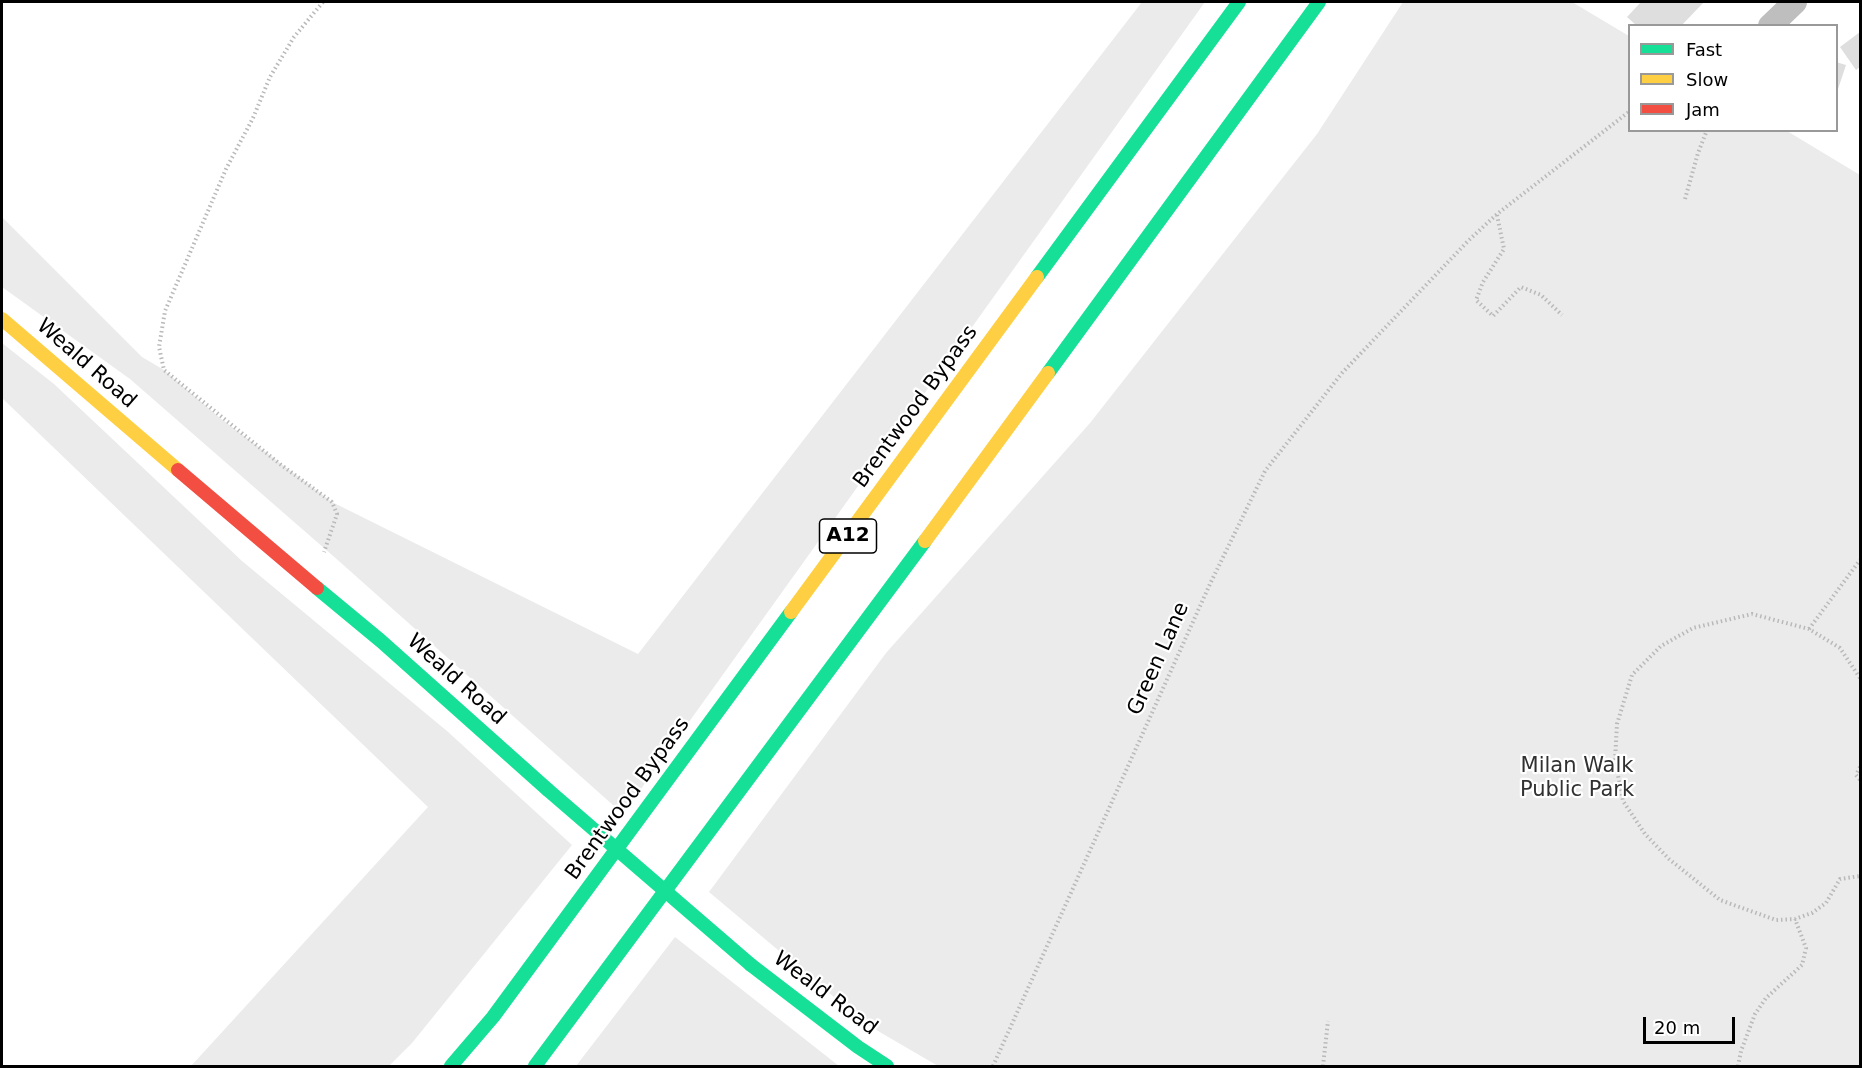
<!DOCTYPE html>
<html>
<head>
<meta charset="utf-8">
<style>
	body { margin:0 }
	#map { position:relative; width:1862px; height:1068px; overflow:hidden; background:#fff; font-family:"DejaVu Sans",sans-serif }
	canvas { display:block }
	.frame { position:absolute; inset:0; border:3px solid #000; pointer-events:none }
	.legend { position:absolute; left:1628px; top:24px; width:210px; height:108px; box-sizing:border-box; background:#fff; border:2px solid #999; margin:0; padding:8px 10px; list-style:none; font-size:18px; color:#000 }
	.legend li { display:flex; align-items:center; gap:12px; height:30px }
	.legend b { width:30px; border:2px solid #999 }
	.scale { position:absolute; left:1643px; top:1017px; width:92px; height:27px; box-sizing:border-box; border:3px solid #000; border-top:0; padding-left:8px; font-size:18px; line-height:21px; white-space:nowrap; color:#000; -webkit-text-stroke:4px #fff; paint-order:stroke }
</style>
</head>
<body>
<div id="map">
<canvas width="1862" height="1068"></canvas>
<div class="frame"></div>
<ul class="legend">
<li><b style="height:8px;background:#16e098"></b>Fast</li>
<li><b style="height:8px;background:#ffcf43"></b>Slow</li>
<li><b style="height:8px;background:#f24e42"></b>Jam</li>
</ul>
<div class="scale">20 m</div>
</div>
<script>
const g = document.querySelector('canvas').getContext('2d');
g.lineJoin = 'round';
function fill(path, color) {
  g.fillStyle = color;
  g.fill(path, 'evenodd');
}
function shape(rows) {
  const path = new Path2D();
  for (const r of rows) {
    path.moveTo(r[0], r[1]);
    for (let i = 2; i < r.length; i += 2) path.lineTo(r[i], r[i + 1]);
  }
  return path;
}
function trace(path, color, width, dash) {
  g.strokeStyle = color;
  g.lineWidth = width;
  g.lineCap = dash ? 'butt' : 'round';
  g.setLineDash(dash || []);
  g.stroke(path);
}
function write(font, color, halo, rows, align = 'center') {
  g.font = font + ' "DejaVu Sans",sans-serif';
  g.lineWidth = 4.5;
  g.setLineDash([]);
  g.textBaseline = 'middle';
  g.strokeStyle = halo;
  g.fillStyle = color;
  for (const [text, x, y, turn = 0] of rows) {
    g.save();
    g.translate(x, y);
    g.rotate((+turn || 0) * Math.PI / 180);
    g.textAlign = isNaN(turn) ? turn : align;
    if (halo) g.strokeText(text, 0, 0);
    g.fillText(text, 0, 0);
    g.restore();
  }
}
fill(shape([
	[1142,2,1205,2,623,814,340,562,130,379,2,287,2,217,142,357,164,370,220,418,332,502,638,654],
	[1403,2,1572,2,1629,36,1630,130,1787,131,1860,175,1860,1066,938,1066,866,1024,709,892,886,653,1090,423,1317,134],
	[2,343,54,384,242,561,447,731,572,845,412,1043,389,1066,191,1066,428,807,2,398],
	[675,937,839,1066,576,1066]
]), '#ebebeb');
fill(shape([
	[1641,2,1704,2,1681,26,1637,26,1627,17],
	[1860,32,1860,67,1856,70,1840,47],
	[1836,62,1846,65,1837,92,1836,92]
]), '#dedede');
trace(shape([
	[323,2,294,37,270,77,253,118,226,169,165,311,159,347,164,370,280,464,332,502,337,514,324,552],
	[1685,199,1698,153,1707,130],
	[1497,215,1504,249,1483,282,1476,300,1493,316,1521,287,1541,295,1562,315],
	[1809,629,1860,560],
	[1860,678,1840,648,1809,629,1752,614,1693,628,1661,646,1632,675,1617,724,1615,760,1623,801,1645,834,1669,859,1720,900,1776,920,1795,919,1812,913,1826,903,1840,879,1860,876],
	[1860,767,1856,775,1860,780],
	[993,1066,1210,584,1265,471,1342,373,1468,241,1497,214,1630,111],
	[1323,1066,1328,1021],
	[1738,1066,1741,1051,1755,1014,1766,998,1802,965,1806,948,1795,919]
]), '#b9b9b9', 4, [1.5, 3]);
trace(shape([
	[1770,26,1795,2]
]), '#bebebe', 24);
trace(shape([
	[1037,277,1239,2],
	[1048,373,1319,2],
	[317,588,381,641,548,790],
	[751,965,858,1047,887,1066],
	[451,1066,493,1017,791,612],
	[535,1066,925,541]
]), '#16e098', 14);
trace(shape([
	[2,319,178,470],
	[925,541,1048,373],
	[791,612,1037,277]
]), '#ffcf43', 14);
trace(shape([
	[178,470,317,588]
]), '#f24e42', 14);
trace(shape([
	[548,790,751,965]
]), '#16e098', 14);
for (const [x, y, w] of [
	[848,536,57]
]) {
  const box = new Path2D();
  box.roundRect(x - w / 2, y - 17, w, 34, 4.5);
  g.fillStyle = '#fff';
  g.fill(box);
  trace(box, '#000', 1.5);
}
write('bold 20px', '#000', null, [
	["A12",848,536]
]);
write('21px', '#000', '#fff', [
	["Weald Road",86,364,41],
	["Brentwood Bypass",916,407,-54],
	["Green Lane",1159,659,-66],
	["Weald Road",456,680,42],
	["Brentwood Bypass",628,799,-54],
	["Weald Road",825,994,37]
]);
write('21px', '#313131', '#fff', [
	["Milan Walk",1577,767],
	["Public Park",1577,791]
]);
</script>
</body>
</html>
